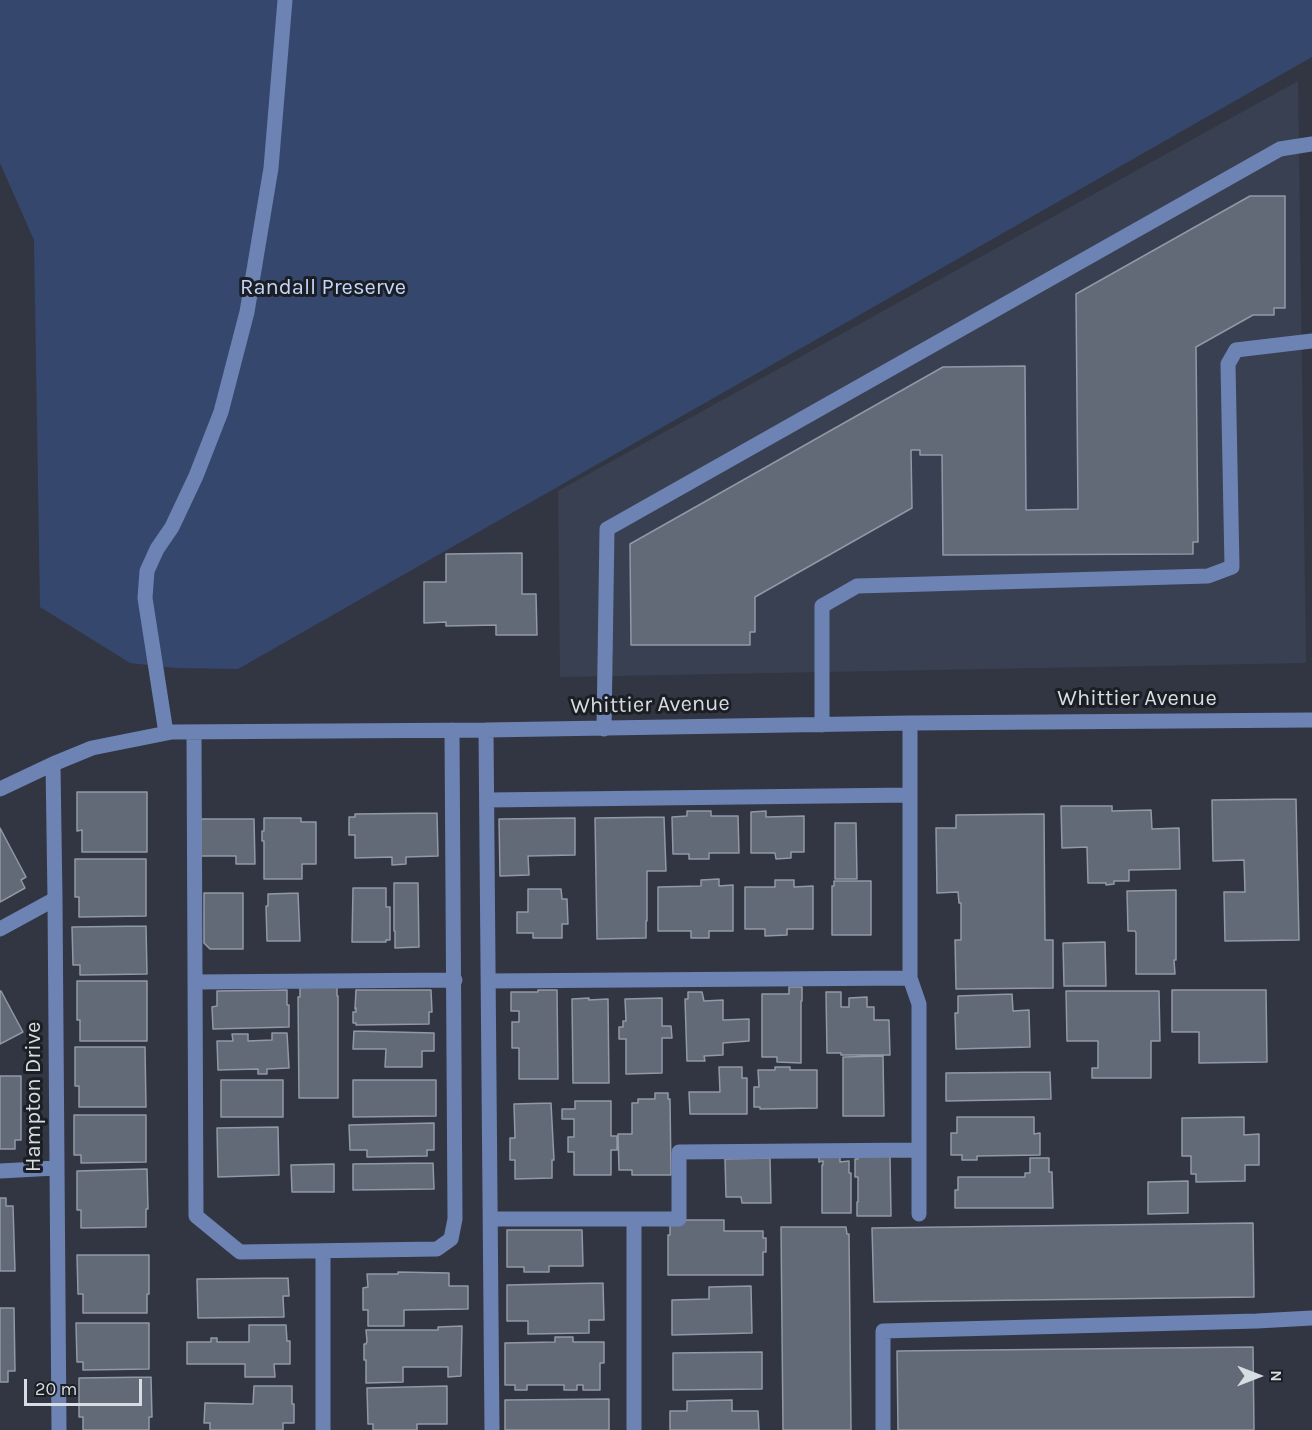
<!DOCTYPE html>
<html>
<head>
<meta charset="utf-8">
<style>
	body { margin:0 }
	#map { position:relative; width:1312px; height:1430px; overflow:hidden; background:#313642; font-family:Karla,sans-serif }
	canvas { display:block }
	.north { position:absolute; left:1228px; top:1346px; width:60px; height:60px; -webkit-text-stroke:4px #1b1e23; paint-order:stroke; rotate:90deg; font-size:16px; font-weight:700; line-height:24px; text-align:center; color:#d8dce3 }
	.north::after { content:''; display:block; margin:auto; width:21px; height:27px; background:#d8dce3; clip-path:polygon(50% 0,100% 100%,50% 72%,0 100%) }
	.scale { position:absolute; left:24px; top:1379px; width:118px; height:27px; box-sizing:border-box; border:3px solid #d8dce3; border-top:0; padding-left:8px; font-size:18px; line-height:21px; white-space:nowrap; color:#d8dce3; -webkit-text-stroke:4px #1b1e23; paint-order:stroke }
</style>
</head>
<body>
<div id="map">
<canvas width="1312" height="1430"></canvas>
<div class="north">N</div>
<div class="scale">20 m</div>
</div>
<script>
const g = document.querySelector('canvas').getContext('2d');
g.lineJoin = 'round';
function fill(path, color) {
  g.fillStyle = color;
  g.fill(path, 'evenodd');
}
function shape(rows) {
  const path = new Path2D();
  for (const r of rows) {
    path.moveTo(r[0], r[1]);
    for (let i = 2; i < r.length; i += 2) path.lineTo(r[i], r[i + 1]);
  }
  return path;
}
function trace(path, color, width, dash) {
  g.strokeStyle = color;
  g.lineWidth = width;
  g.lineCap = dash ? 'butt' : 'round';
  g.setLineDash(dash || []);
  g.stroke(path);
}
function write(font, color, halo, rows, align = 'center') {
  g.font = font + ' Karla,sans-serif';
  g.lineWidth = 6;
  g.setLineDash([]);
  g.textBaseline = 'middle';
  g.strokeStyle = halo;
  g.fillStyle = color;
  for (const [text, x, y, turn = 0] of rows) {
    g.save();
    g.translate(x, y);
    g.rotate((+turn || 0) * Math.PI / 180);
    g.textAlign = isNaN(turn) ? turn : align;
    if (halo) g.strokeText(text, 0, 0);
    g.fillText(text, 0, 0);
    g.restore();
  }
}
fill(shape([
	[1298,81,1306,663,560,677,558,491]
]), '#384052');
fill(shape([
	[0,0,1312,0,1312,57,238,669,176,668,130,663,40,607,34,240,0,163]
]), '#36476e');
const building = shape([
	[1250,196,1285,196,1285,308,1274,308,1274,315,1253,315,1196,347,1198,542,1193,542,1193,554,943,555,942,455,920,455,920,450,911,450,912,508,755,597,755,632,750,632,750,645,631,645,630,544,943,367,1025,366,1026,510,1078,509,1076,294,1250,196],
	[522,553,522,594,536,594,537,635,496,635,496,625,446,626,446,622,424,623,424,582,446,582,446,554,522,553],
	[77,792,147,792,147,852,82,852,82,830,77,831,77,792],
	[1296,799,1299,940,1225,941,1224,892,1245,892,1244,860,1213,861,1212,800,1296,799],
	[1061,806,1112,806,1112,811,1151,810,1152,829,1179,828,1180,869,1129,870,1129,881,1114,881,1114,884,1106,885,1106,883,1088,883,1087,847,1062,848,1061,806],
	[687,811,711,811,711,816,738,816,739,853,709,853,709,859,689,859,689,854,673,854,672,817,687,816,687,811],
	[766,811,766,817,804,816,804,852,791,852,791,858,776,859,775,853,751,853,751,812,766,811],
	[437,813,438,856,406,857,406,864,392,865,392,857,355,858,355,835,349,835,349,817,355,817,355,814,437,813],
	[1044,814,1045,940,1053,940,1053,988,956,989,955,940,961,940,961,903,959,903,958,892,937,893,936,828,956,828,956,815,1044,814],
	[664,817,666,871,647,871,647,921,646,921,646,938,597,939,595,818,664,817],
	[264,818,301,818,301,822,316,822,316,864,302,864,302,879,264,879,264,841,262,841,262,831,264,831,264,818],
	[575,818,575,855,528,856,529,875,500,876,499,819,575,818],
	[201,819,254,819,255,864,236,864,236,856,201,856,201,819],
	[835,823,856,823,857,879,835,879,835,823],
	[0,828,26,877,21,880,25,888,0,902,0,828],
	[75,859,146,859,146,916,79,917,79,897,75,897,75,859],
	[719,879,719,886,733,885,733,931,709,931,709,938,691,938,691,931,658,931,658,887,701,886,701,880,719,879],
	[775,880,794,880,794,887,813,886,813,929,787,929,787,935,765,936,765,929,745,929,745,887,775,887,775,880],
	[834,881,871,881,871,935,832,935,832,886,834,886,834,881],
	[394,883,418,883,419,947,395,948,395,931,394,931,394,883],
	[353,888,386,888,386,907,390,907,390,940,386,940,386,942,352,942,353,888],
	[528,889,561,889,562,899,567,899,568,924,562,924,562,938,533,938,533,933,517,933,517,912,528,912,528,889],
	[1176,890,1176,960,1174,960,1175,974,1136,974,1136,933,1135,931,1128,931,1127,891,1176,890],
	[204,893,243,893,243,949,210,949,204,943,204,893],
	[298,893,300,941,267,941,266,906,268,906,268,894,298,893],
	[146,926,147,974,80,975,80,965,73,965,72,927,146,926],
	[1105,942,1106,986,1064,986,1063,943,1105,942],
	[77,981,147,981,147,1041,80,1041,80,1020,77,1020,77,981],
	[300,985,337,985,337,996,338,996,338,1098,299,1098,298,997,300,997,300,985],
	[789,987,802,987,802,1001,801,1001,801,1063,777,1062,777,1057,762,1057,762,994,789,994,789,987],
	[287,990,287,1005,289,1005,289,1027,213,1029,212,1007,217,1006,217,991,287,990],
	[356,990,431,990,432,1012,429,1012,429,1024,356,1025,356,1023,353,1023,353,1012,356,1012,356,1008,355,1009,356,990],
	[538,990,557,990,558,1079,519,1079,519,1048,512,1048,512,1022,519,1022,519,1011,511,1011,511,992,538,992,538,990],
	[1172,990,1266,990,1267,1062,1199,1063,1199,1032,1172,1032,1172,990],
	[0,991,1,991,23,1032,0,1044,0,991],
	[1066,991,1159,991,1160,1041,1151,1041,1151,1078,1092,1078,1092,1068,1098,1068,1098,1041,1067,1041,1066,991],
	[688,992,702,992,704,1001,723,1000,723,1020,749,1019,749,1041,723,1043,723,1055,704,1056,705,1061,687,1061,685,999,688,999,688,992],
	[826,992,841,992,841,1007,849,1007,849,998,867,997,867,1007,874,1007,874,1020,889,1020,890,1055,841,1055,841,1053,827,1053,826,992],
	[1012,994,1013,1011,1029,1010,1030,1047,956,1049,955,1013,958,1013,958,996,1012,994],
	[589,998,589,1000,608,999,609,1083,573,1083,572,999,589,998],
	[662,998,662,1026,671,1026,672,1038,662,1038,662,1073,626,1074,626,1039,619,1039,619,1027,623,1027,623,1021,626,1021,625,999,662,998],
	[354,1031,434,1033,434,1051,422,1051,422,1067,385,1067,386,1049,353,1049,354,1031],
	[272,1033,287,1033,289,1068,267,1069,267,1074,258,1074,258,1069,218,1070,217,1041,233,1041,232,1034,248,1034,248,1041,272,1040,272,1033],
	[75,1047,145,1047,146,1107,79,1107,79,1086,75,1086,75,1047],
	[883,1056,884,1116,843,1116,843,1057,883,1056],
	[719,1067,742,1067,742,1078,747,1078,747,1114,690,1114,689,1092,720,1092,719,1067],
	[775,1067,790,1067,790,1070,817,1070,817,1108,760,1109,760,1107,754,1107,754,1087,759,1087,758,1070,775,1070,775,1067],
	[1050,1072,1051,1099,946,1101,946,1073,1050,1072],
	[0,1076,21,1076,21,1140,15,1140,15,1149,0,1149,0,1076],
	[221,1080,283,1080,283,1117,221,1117,221,1080],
	[353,1080,436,1080,436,1116,353,1117,353,1080],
	[655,1093,668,1093,668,1099,670,1099,671,1175,632,1175,632,1170,619,1170,618,1134,632,1134,632,1103,638,1103,638,1099,655,1099,655,1093],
	[575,1101,611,1101,611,1136,617,1136,617,1150,611,1150,611,1175,574,1175,574,1152,568,1152,568,1137,574,1137,574,1119,562,1119,562,1109,575,1109,575,1101],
	[551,1103,554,1160,552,1160,552,1178,515,1179,515,1160,510,1160,510,1138,515,1138,514,1104,551,1103],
	[74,1115,146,1115,146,1162,81,1163,81,1155,74,1155,74,1115],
	[957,1117,1034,1117,1034,1134,1040,1133,1040,1155,977,1156,977,1160,962,1160,962,1155,951,1155,951,1133,957,1133,957,1117],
	[1244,1117,1244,1135,1259,1134,1259,1165,1245,1165,1245,1181,1196,1182,1196,1174,1191,1174,1191,1156,1182,1156,1182,1118,1244,1117],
	[434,1123,434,1150,427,1150,427,1156,367,1157,367,1150,350,1150,349,1125,434,1123],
	[278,1127,279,1175,218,1177,217,1128,278,1127],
	[819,1152,840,1152,840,1162,849,1161,849,1173,851,1173,851,1213,822,1213,822,1165,823,1165,823,1161,819,1162,819,1152],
	[858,1152,890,1156,891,1216,857,1216,857,1202,858,1202,858,1177,855,1177,855,1159,858,1159,858,1152],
	[770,1158,771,1203,742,1203,741,1197,726,1197,725,1159,770,1158],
	[1030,1158,1049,1158,1049,1172,1052,1172,1053,1208,955,1208,955,1190,958,1190,958,1177,1025,1177,1025,1173,1030,1173,1030,1158],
	[433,1163,434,1189,353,1190,353,1164,433,1163],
	[334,1164,334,1192,292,1192,291,1165,334,1164],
	[147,1169,148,1209,146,1209,146,1227,81,1228,81,1210,77,1210,77,1171,147,1169],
	[1188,1181,1188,1213,1148,1214,1148,1182,1188,1181],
	[0,1198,6,1198,6,1206,13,1206,15,1271,0,1271,0,1198],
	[670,1220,724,1220,724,1231,763,1231,763,1238,766,1238,766,1252,763,1252,763,1275,668,1275,668,1235,670,1235,670,1220],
	[1253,1223,1254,1297,874,1302,872,1228,1253,1223],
	[781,1227,846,1227,847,1234,849,1234,851,1430,783,1430,781,1227],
	[507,1230,582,1230,583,1266,549,1266,549,1272,524,1272,524,1267,507,1267,507,1230],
	[77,1255,149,1255,149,1294,147,1294,147,1313,83,1313,83,1294,78,1294,77,1255],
	[398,1272,449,1273,449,1286,468,1286,468,1309,404,1310,404,1326,368,1326,368,1310,363,1310,363,1288,368,1287,367,1274,398,1274,398,1272],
	[288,1278,289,1296,283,1296,284,1317,198,1318,197,1279,288,1278],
	[603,1283,604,1320,589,1320,589,1333,528,1334,528,1321,507,1321,507,1285,603,1283],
	[751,1286,752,1333,672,1335,672,1300,709,1299,709,1287,751,1286],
	[0,1308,14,1308,15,1371,8,1371,8,1382,0,1382,0,1308],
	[76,1323,149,1323,149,1369,83,1370,83,1362,77,1362,76,1323],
	[249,1325,286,1325,287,1341,290,1341,290,1364,274,1364,275,1377,245,1377,245,1364,187,1364,187,1342,211,1342,211,1338,217,1338,217,1342,249,1342,249,1325],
	[462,1326,461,1376,448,1377,448,1367,403,1367,403,1382,366,1383,366,1360,364,1360,364,1344,366,1344,367,1341,366,1330,438,1330,438,1327,462,1326],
	[555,1337,573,1337,573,1342,604,1342,604,1363,600,1363,600,1390,583,1390,583,1385,577,1385,577,1390,564,1390,564,1385,527,1385,527,1390,515,1390,515,1385,505,1385,505,1343,555,1342,555,1337],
	[1253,1347,1254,1430,898,1430,897,1351,1253,1347],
	[762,1352,762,1389,673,1390,673,1353,762,1352],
	[151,1377,152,1417,149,1417,149,1430,83,1430,83,1417,79,1417,79,1378,151,1377],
	[254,1386,292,1386,292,1404,294,1404,294,1423,283,1423,283,1430,210,1430,210,1423,204,1423,205,1403,253,1404,254,1386],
	[447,1386,447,1424,417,1424,417,1430,373,1430,373,1424,368,1424,367,1388,447,1386],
	[609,1399,609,1430,505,1430,505,1400,609,1399],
	[732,1400,732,1411,758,1411,759,1430,670,1430,670,1411,687,1411,687,1401,732,1400]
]);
fill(building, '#636a77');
trace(building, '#9198a6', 1.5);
trace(shape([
	[910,723,910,978,919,1004,919,1214],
	[822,725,822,606,857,586,1208,576,1232,567,1228,364,1236,350,1312,341],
	[604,729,607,529,1280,149,1312,144],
	[486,730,492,1430],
	[194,732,196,1216,240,1252,437,1249,451,1239,455,1219,452,730],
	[166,733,145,598,147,571,157,549,172,527,196,476,221,412,247,312,271,168,285,0],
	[53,764,55,899,59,1430],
	[0,789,53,764,92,748,172,732,486,730,910,723,1312,720],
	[487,800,910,795],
	[0,929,55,899],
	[488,981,910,978],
	[195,982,455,980],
	[0,1171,56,1168],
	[490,1219,679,1219,679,1152,919,1150],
	[323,1251,323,1430],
	[634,1430,634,1219],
	[883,1430,883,1331,1257,1321,1312,1318]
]), '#6d83b4', 15);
write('22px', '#c3d5fc', '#1b1e23', [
	["Randall Preserve",323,288]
]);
write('22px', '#d8dce3', '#1b1e23', [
	["Whittier Avenue",1137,699],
	["Whittier Avenue",650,705,-1],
	["Hampton Drive",34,1097,-90]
]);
</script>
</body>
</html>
